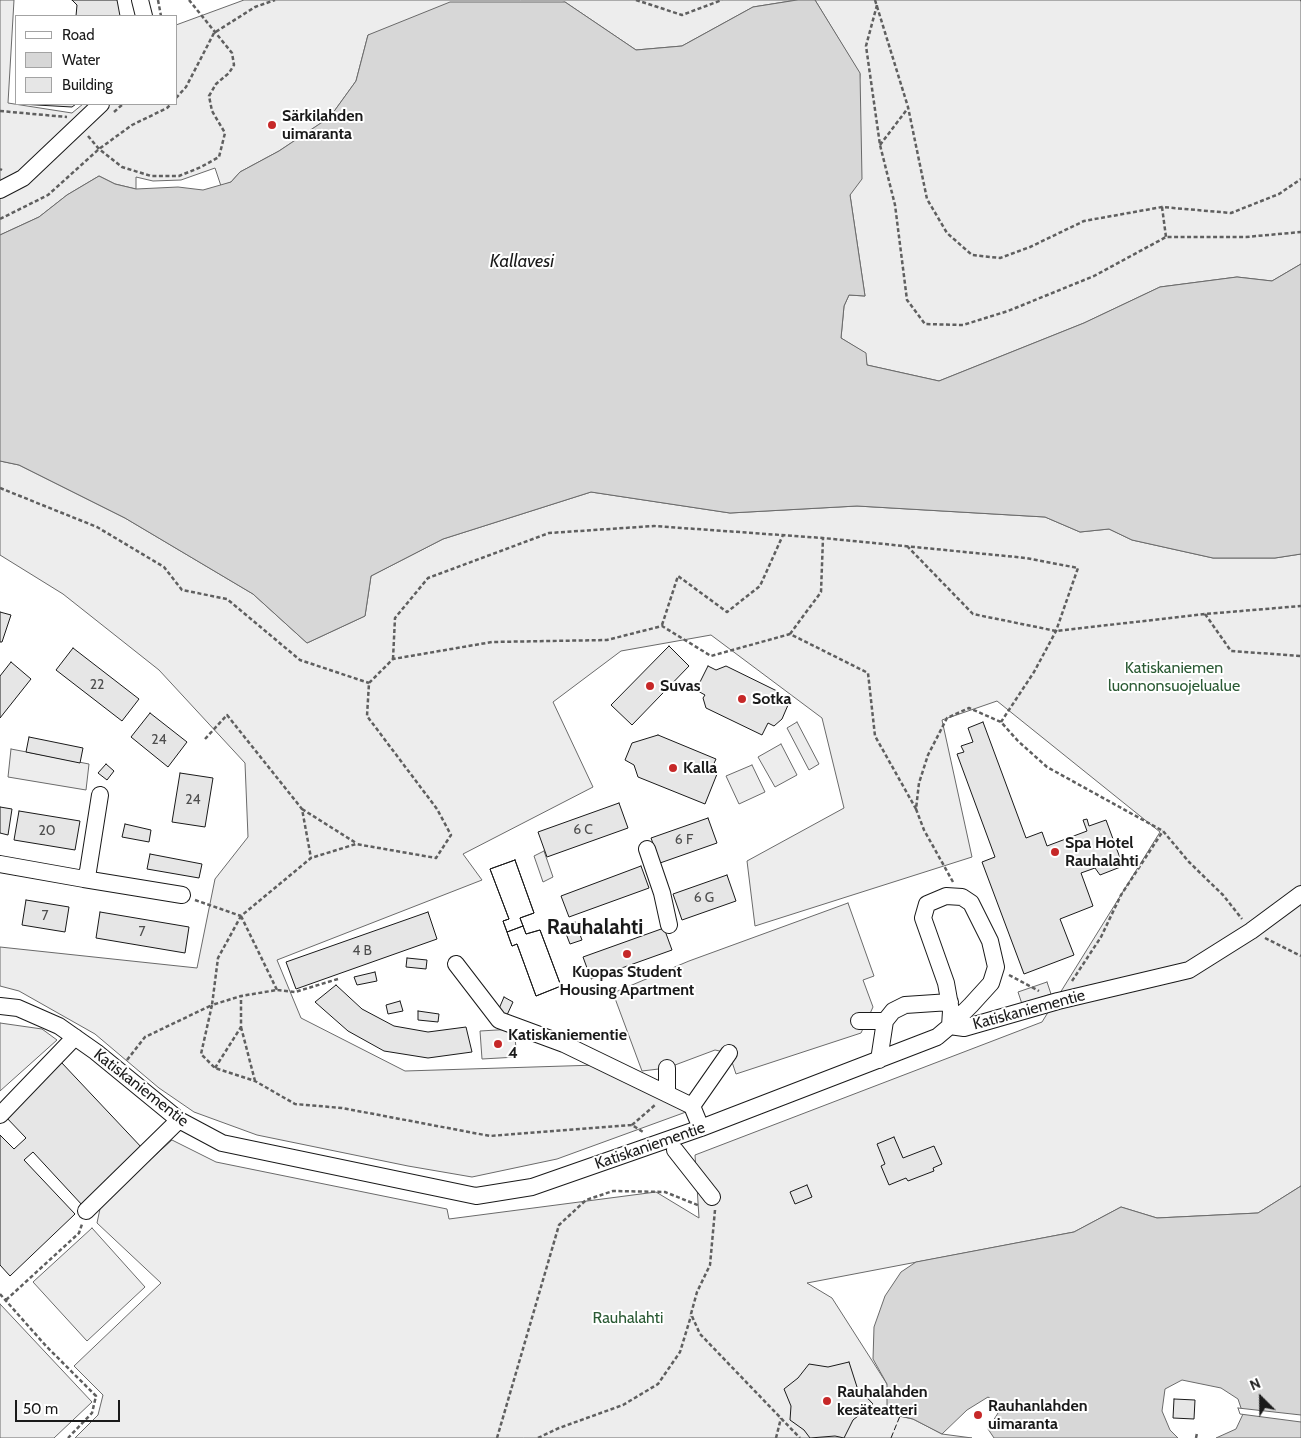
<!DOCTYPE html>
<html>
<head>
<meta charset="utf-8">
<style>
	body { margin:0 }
	#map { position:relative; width:1301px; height:1438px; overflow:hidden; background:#fff; font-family:Cabin,sans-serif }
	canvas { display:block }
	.legend { position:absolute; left:15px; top:15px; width:162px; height:90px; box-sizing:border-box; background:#fff; border:1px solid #a3a3a3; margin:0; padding:6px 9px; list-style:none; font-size:15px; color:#1a1a1a }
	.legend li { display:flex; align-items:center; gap:10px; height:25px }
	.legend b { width:25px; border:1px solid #a3a3a3 }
	.north { position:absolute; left:1236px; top:1373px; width:50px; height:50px; -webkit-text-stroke:4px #fff; paint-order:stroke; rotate:337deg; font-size:14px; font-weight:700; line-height:20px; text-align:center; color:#1a1a1a }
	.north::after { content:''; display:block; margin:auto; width:18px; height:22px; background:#1a1a1a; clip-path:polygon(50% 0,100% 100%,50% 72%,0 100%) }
	.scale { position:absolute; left:15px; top:1400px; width:105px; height:22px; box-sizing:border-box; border:2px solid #1a1a1a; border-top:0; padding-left:6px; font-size:15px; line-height:18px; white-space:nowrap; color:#1a1a1a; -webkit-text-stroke:4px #fff; paint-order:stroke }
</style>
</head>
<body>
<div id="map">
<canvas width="1301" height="1438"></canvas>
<ul class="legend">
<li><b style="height:6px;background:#fff"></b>Road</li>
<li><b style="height:14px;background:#d7d7d7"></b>Water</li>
<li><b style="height:14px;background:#e6e6e6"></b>Building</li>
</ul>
<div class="north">N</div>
<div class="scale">50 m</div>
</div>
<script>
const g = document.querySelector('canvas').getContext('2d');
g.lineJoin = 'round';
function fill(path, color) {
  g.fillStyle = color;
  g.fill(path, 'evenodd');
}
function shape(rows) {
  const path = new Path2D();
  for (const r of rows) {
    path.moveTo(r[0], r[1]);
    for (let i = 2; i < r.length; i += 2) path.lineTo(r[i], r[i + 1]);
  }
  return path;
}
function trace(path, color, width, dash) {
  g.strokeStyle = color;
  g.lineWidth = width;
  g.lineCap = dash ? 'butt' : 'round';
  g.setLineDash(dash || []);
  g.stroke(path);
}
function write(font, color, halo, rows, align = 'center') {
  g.font = font + ' Cabin,sans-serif';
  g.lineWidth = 4;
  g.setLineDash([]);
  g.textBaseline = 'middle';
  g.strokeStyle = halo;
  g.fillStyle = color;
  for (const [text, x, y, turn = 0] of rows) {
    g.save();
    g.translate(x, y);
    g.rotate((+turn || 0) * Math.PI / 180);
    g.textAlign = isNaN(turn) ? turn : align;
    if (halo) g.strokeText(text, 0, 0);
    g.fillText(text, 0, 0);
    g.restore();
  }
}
const built = shape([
	[0,0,14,0,8,103,72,113,83,104,176,104,176,25,244,0,797,0,753,7,682,46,636,50,565,2,368,35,356,81,330,117,279,151,240,172,231,182,221,186,215,168,181,180,153,181,136,177,136,189,115,184,99,176,67,195,39,217,0,235,0,0],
	[815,0,1301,0,1301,264,1272,281,1237,277,1160,287,1084,323,939,381,867,365,865,353,841,338,844,306,849,295,865,296,850,195,860,74,815,0],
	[0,461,19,465,125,518,253,594,307,643,365,616,371,576,443,539,591,492,730,513,857,506,1045,517,1080,532,1109,529,1132,540,1213,558,1275,558,1301,554,1301,1186,1258,1213,1157,1218,1121,1207,1074,1232,807,1283,832,1298,887,1384,899,1416,913,1419,942,1434,972,1438,75,1438,98,1415,103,1395,74,1366,161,1283,97,1223,101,1204,172,1140,216,1162,447,1209,449,1219,656,1192,699,1218,695,1155,1042,1022,1160,832,997,701,942,720,972,857,755,926,747,861,844,808,822,718,711,635,621,651,553,702,593,787,463,854,482,880,277,960,301,1018,405,1071,597,1065,686,1112,557,1159,472,1177,408,1166,257,1135,194,1112,159,1088,95,1034,19,991,0,986,0,947,197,968,215,879,248,837,245,763,159,670,63,594,0,555,0,461],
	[797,722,819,764,809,770,787,728,797,722],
	[781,744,797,775,775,787,758,757,781,744],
	[11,749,89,764,86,790,8,777,11,749],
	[752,765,765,792,739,804,726,776,752,765],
	[544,851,553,877,543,882,534,856,544,851],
	[848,903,874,976,863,980,873,1007,861,1033,736,1074,729,1053,715,1050,667,1068,642,1071,613,993,689,961,848,903],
	[1047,982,1051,994,1022,1004,1018,992,1047,982],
	[0,1023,42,1029,57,1040,0,1091,0,1023],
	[514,1029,517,1057,482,1059,480,1031,514,1029],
	[92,1228,145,1287,87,1341,33,1282,92,1228],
	[0,1304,92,1402,54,1438,0,1438,0,1304]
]);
fill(built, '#ededed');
trace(built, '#6a6a6a', 1);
const water = shape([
	[797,0,815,0,860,73,862,179,850,195,865,296,849,295,844,306,841,338,866,353,867,365,939,381,1084,323,1160,287,1237,277,1272,281,1301,264,1301,554,1275,558,1213,558,1132,540,1109,529,1080,532,1045,517,857,506,730,513,591,492,443,539,371,576,365,616,307,643,253,594,125,518,19,465,0,461,0,235,39,217,67,195,99,176,115,184,136,189,178,187,203,190,231,182,240,172,279,151,330,117,356,81,368,35,450,2,565,2,636,50,682,46,753,7,797,0],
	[1301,1186,1301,1438,1216,1438,1236,1429,1243,1414,1238,1399,1221,1388,1182,1380,1165,1389,1162,1411,1170,1430,1178,1438,994,1438,988,1429,998,1413,994,1401,988,1397,967,1410,942,1434,913,1419,900,1416,887,1407,887,1384,873,1359,874,1327,885,1296,901,1272,916,1262,1074,1232,1121,1207,1157,1218,1258,1213,1301,1186]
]);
fill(water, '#d7d7d7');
trace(water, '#6a6a6a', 1);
const pier = shape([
	[1238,1408,1301,1415,1301,1422,1240,1414,1238,1408]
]);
fill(pier, '#fff');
trace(pier, '#6a6a6a', 1);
const building = shape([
	[72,0,117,0,120,16,76,16,77,5,72,0],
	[19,104,76,104,72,107,19,104],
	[0,612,11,615,2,642,0,642,0,612],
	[669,646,689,666,632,725,611,705,669,646],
	[73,648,139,699,122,721,56,670,73,648],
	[11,662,31,679,0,718,0,676,11,662],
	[708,666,716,670,726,666,777,691,781,701,788,705,782,719,774,726,768,723,762,735,706,708,703,698,705,695,696,690,708,666],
	[150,713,187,742,168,767,131,737,150,713],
	[983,722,1026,838,1042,832,1047,846,1087,831,1083,820,1087,819,1089,826,1106,820,1123,866,1100,875,1095,868,1081,873,1093,906,1060,919,1074,955,1024,974,982,862,995,857,957,754,964,752,961,746,973,742,968,728,983,722],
	[658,735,716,759,710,772,717,774,705,804,638,777,634,765,625,760,632,743,658,735],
	[29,737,83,748,80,763,26,752,29,737],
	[106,764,114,771,107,780,98,773,106,764],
	[180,773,213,778,205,827,172,822,180,773],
	[619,803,628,828,547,857,538,832,619,803],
	[0,807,12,809,8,835,0,833,0,807],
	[19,811,80,821,75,850,14,840,19,811],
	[708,818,717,843,660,863,651,838,708,818],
	[125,824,151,830,149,842,122,837,125,824],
	[150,854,202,864,199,878,147,869,150,854],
	[515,860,534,913,520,918,526,934,540,930,561,986,536,996,517,944,512,946,507,932,503,921,509,919,490,869,515,860],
	[515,860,534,913,520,918,523,926,507,932,503,921,509,919,490,869,515,860],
	[641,866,649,888,569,917,561,896,641,866],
	[727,875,736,901,682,920,673,894,727,875],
	[26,900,69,907,65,932,22,925,26,900],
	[100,912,189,927,185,953,96,938,100,912],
	[428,912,437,939,296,989,286,962,428,912],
	[575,922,582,940,570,944,563,926,575,922],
	[523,926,526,934,540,930,561,986,536,996,517,944,512,946,507,932,523,926],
	[664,928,672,950,591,979,583,957,664,928],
	[407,958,427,960,426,969,406,967,407,958],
	[375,972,377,981,357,985,354,977,375,972],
	[336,985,362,1009,394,1026,428,1032,466,1027,472,1052,428,1058,384,1051,348,1031,315,1002,336,985],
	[504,997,513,1002,507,1015,498,1011,504,997],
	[400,1001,403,1011,388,1014,386,1005,400,1001],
	[418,1011,439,1014,438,1022,418,1020,418,1011],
	[61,1062,143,1149,83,1206,33,1152,24,1160,75,1214,10,1276,0,1265,0,1135,14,1149,26,1138,4,1115,61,1062],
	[894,1137,903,1158,934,1146,942,1164,933,1168,934,1171,908,1181,906,1178,889,1185,881,1166,885,1164,877,1144,894,1137],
	[807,1185,812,1197,795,1204,790,1192,807,1185],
	[849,1362,857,1387,873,1404,853,1420,844,1438,835,1436,810,1438,804,1430,790,1420,791,1406,784,1389,798,1378,809,1364,828,1367,849,1362],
	[1174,1399,1195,1400,1194,1419,1173,1418,1174,1399]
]);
fill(building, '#e6e6e6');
trace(building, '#1a1a1a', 1);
const minor = shape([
	[140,0,144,16],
	[0,190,23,178,101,104],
	[647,849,662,893,669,925],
	[0,864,84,879,88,871,100,795],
	[84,879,182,895],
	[456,964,499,1020,564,1044,692,1106,701,1128],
	[0,1006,18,1008,59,1026,96,1052,179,1120,222,1143,476,1196,532,1187,701,1128,937,1037,950,1026,971,1005,991,983,996,967,990,941,971,903,962,897,946,896,927,904,923,918,946,983,951,1011,950,1026],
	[859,1021,885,1021],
	[950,1026,964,1028,1058,1001,1189,970,1251,931,1301,894],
	[879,1060,885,1021,893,1011,905,1005,950,1002],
	[667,1068,667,1094],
	[692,1106,729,1053],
	[0,1115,75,1037],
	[675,1150,712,1197],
	[86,1211,179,1120]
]);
trace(minor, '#1a1a1a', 18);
trace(shape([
	[158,0,161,16],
	[636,0,682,15,722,0],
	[875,0,908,107,927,199,947,233,972,255,1000,258,1030,247,1084,221,1162,207,1231,213,1279,194,1301,179],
	[1300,0,1301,0],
	[877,5,866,46,880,145,895,205,907,300,925,324,963,325,1008,311,1094,276,1166,237,1246,237,1301,232],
	[176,98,186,87,214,33,255,7,275,0],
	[0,111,67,117],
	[114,112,123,104],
	[88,136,99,149,122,167,151,176,179,176,201,167,219,157,225,133,212,111,209,96,216,84,229,73,234,65,232,53,189,0],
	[880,145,908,108],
	[0,169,2,170],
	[1162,207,1166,237],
	[0,219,48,195,99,149,132,125,167,108,171,104],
	[0,488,97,527,164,567,182,590,227,599,300,660,369,683],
	[907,546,973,614,1056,631,1205,614,1301,606],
	[1205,614,1231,651,1301,656],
	[662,625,678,576,727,612,760,586,783,535],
	[790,634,821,592,823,538],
	[393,659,395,618,428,578,549,533,654,526,823,538,1026,558,1078,568,1056,631,1034,672,1001,722],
	[205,739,227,715,302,809,311,858],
	[302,809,356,843],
	[953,882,924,830,916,809,919,783,928,755,947,718,969,708,1001,722,1018,741,1047,767,1163,831,1189,862,1223,895,1242,919],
	[195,900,241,916,311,858,356,844,436,858,451,835,437,809,367,716,369,683,393,659,492,642,607,640,662,626,711,656,790,634,868,673,875,736,916,809],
	[241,916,277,990],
	[1265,938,1301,956],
	[1009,975,1039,991],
	[338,979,295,992,277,990,241,996,212,1005,201,1054,215,1068,255,1081,295,1104,342,1108,490,1136,632,1125,643,1132],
	[1072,981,1101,937,1121,895,1163,831],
	[241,1027,255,1081],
	[127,1060,145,1037,212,1005,218,958,241,916],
	[215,1068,241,1027,241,996],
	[632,1125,655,1105],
	[715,1210,710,1265,697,1292,691,1314,700,1334,800,1438],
	[0,1294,46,1346,96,1396,92,1413,68,1438],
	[6,1300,79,1233,82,1224],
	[497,1438,559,1225,586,1200,613,1191,665,1192,700,1206],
	[538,1438,559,1428,623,1405,658,1384,680,1352,691,1316],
	[776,1438,781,1418],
	[1196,1438,1197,1433]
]), '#5f5f5f', 2.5, [4, 2.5]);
trace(minor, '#fff', 16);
trace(shape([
	[891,1438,900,1416]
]), '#1a1a1a', 1, [6, 2.5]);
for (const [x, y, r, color] of [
	[272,125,5,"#c62828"],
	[650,686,5,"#c62828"],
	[742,699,5,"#c62828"],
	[673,768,5,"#c62828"],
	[1055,852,5,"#c62828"],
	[627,954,5,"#c62828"],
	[498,1044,5,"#c62828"],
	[827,1401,5,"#c62828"],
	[978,1415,5,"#c62828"]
]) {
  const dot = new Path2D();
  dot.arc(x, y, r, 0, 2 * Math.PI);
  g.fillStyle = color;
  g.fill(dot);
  trace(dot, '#fff', 2);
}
write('14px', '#4d4d4d', null, [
	["22",97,685],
	["24",159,740],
	["24",193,800],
	["6 C",583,830],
	["20",47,831],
	["6 F",684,840],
	["6 G",704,898],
	["7",45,916],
	["7",142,932],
	["4 B",362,951]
]);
write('bold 16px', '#1a1a1a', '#fff', [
	["Särkilahden",282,116],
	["uimaranta",282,134],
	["Suvas",660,686],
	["Sotka",752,699],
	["Kalla",683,768],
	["Spa Hotel",1065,843],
	["Rauhalahti",1065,861],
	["Kuopas Student",627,972,"center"],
	["Housing Apartment",627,990,"center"],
	["Katiskaniementie",508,1035],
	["4",508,1053],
	["Rauhalahden",837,1392],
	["kesäteatteri",837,1410],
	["Rauhanlahden",988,1406],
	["uimaranta",988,1424]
], 'left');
write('16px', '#2b5a34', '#fff', [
	["Katiskaniemen",1174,668],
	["luonnonsuojelualue",1174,686],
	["Rauhalahti",628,1318]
]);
write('16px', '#1a1a1a', '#fff', [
	["Katiskaniementie",1029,1010,-15],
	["Katiskaniementie",141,1088,38],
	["Katiskaniementie",650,1146,-19]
]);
write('italic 18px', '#1a1a1a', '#fff', [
	["Kallavesi",522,262]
]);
write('bold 21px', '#1a1a1a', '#fff', [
	["Rauhalahti",595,928]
]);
</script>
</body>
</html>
